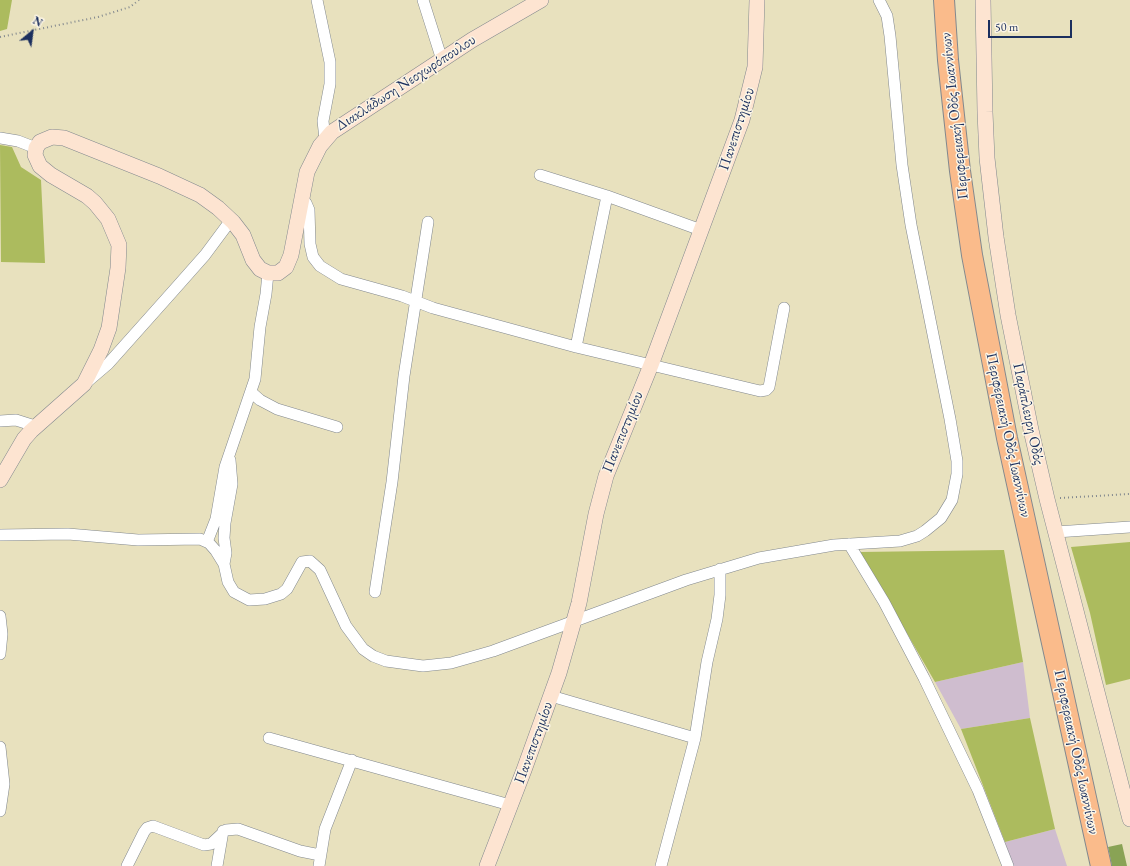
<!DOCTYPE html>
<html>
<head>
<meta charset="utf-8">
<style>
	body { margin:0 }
	#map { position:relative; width:1130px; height:866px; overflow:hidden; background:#e8e1be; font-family:"EB Garamond",serif }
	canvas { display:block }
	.north { position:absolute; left:12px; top:12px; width:40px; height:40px; -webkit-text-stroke:3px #fcf5e5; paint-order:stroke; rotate:29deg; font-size:11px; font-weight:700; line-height:16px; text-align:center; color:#1b2f5e }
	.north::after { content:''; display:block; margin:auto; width:14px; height:18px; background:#1b2f5e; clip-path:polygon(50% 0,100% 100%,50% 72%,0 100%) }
	.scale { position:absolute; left:988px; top:20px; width:84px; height:18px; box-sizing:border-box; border:2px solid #1b2f5e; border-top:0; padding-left:5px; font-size:12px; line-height:14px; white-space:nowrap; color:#1b2f5e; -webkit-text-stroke:3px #fcf5e5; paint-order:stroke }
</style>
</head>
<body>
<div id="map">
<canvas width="1130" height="866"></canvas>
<div class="north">N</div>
<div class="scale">50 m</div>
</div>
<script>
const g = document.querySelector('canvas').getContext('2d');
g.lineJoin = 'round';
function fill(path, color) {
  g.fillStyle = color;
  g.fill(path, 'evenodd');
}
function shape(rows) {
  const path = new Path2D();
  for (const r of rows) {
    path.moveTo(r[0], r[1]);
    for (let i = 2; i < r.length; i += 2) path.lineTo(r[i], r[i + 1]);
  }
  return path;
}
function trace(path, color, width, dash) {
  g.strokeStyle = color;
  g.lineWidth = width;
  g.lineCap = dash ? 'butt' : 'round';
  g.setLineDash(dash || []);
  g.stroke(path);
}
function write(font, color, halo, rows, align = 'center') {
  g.font = font + ' "EB Garamond",serif';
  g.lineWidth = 3;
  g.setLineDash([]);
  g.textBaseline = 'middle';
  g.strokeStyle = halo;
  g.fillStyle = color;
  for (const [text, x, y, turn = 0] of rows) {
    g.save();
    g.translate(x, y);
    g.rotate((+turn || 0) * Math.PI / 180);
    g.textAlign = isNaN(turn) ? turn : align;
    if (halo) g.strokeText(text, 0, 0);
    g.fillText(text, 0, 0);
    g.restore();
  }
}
fill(shape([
	[1023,662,1030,718,961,729,935,682],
	[1055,829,1067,866,1013,866,1005,842]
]), '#cfbdcf');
fill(shape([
	[0,0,12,0,7,29,0,31],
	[0,145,12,147,21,167,41,180,45,263,1,262],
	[1130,542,1130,679,1106,685,1090,613,1071,547],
	[1004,550,1023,662,935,682,860,552],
	[1030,718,1055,829,1005,842,961,729]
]), '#acbb5e');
fill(shape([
	[1122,844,1127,866,1112,866,1108,847]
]), '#89a355');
const street = shape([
	[317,0,330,62,330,84,323,121,325,139],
	[423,0,442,60],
	[0,138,18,141,36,148],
	[540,175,607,196,701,230],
	[301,199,306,203,309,210,310,244,313,257,320,266,341,279,402,296,433,308,576,347,760,391,766,390,769,387,784,308],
	[576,347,607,196],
	[87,382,108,364,174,290,205,255,231,220],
	[252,393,260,400,277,409,337,427],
	[0,421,16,420,35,426],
	[1056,532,1130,527],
	[0,535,68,534,138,540,200,539,209,543,216,551,224,564,228,582,234,592,249,600,265,599,281,594,287,589,302,562,310,561,320,570,346,626,363,649,373,656,386,661,423,666,451,663,493,651,686,580,759,558,834,545,900,541,917,536,925,531,941,518,952,500,957,474,957,461,950,419,911,225,902,165,890,36,887,16,879,0],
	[207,542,216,519,225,467,255,379,260,327,266,294,268,273],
	[849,544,884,602,924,678,978,790,1008,866],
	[224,564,226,553,224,538,225,523,232,484,230,460],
	[375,592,392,482,404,376,428,222],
	[0,616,2,634,0,654],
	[551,696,695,738],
	[269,738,510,805],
	[0,747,4,784,0,811],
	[127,866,144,832,147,828,153,826,204,845,211,844,226,830,238,829,300,851,320,855],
	[217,866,223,831],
	[319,866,325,829,352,760],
	[661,866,695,738,707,662,717,619,720,595,720,569]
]);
const secondary = shape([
	[983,0,985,112,987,158,996,237,1008,315,1031,430,1047,499,1130,819],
	[0,480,24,439,31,431,84,384,101,350,109,328,118,268,119,245,108,219,95,203,87,196,51,175,40,166,35,155,36,148,40,142,52,137,64,138,159,176,200,195,218,208,233,222,243,235,253,260,260,269,268,273,278,273,286,267,291,255,307,172,320,146,332,132,472,40,541,0],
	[487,866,524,770,559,673,579,603,596,514,606,476,651,365,742,120,755,67,757,0]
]);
const highway = shape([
	[944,0,948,60,960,171,972,255,1007,438,1101,866]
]);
trace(street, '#82888e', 12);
trace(secondary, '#82888e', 16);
trace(highway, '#82888e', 22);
trace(shape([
	[0,37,98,17,130,7,139,0],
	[1060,498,1130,494]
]), '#82888e', 2, [1, 3]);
trace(street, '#fff', 11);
trace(secondary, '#fde4d1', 15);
trace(highway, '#fabb8b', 20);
write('15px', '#1b2f5e', '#fcf5e5', [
	["Διακλάδωση Νεοχωρόπουλου",406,83,-33],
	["Περιφερειακή Οδός Ιωαννίνων",955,116,-96],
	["Πανεπιστημίου",737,129,-72],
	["Παράπλευρη Οδός",1028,414,78],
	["Πανεπιστημίου",623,432,-68],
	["Περιφερειακή Οδός Ιωαννίνων",1008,435,78],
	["Πανεπιστημίου",534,743,-70],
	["Περιφερειακή Οδός Ιωαννίνων",1076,752,78]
]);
</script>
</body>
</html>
